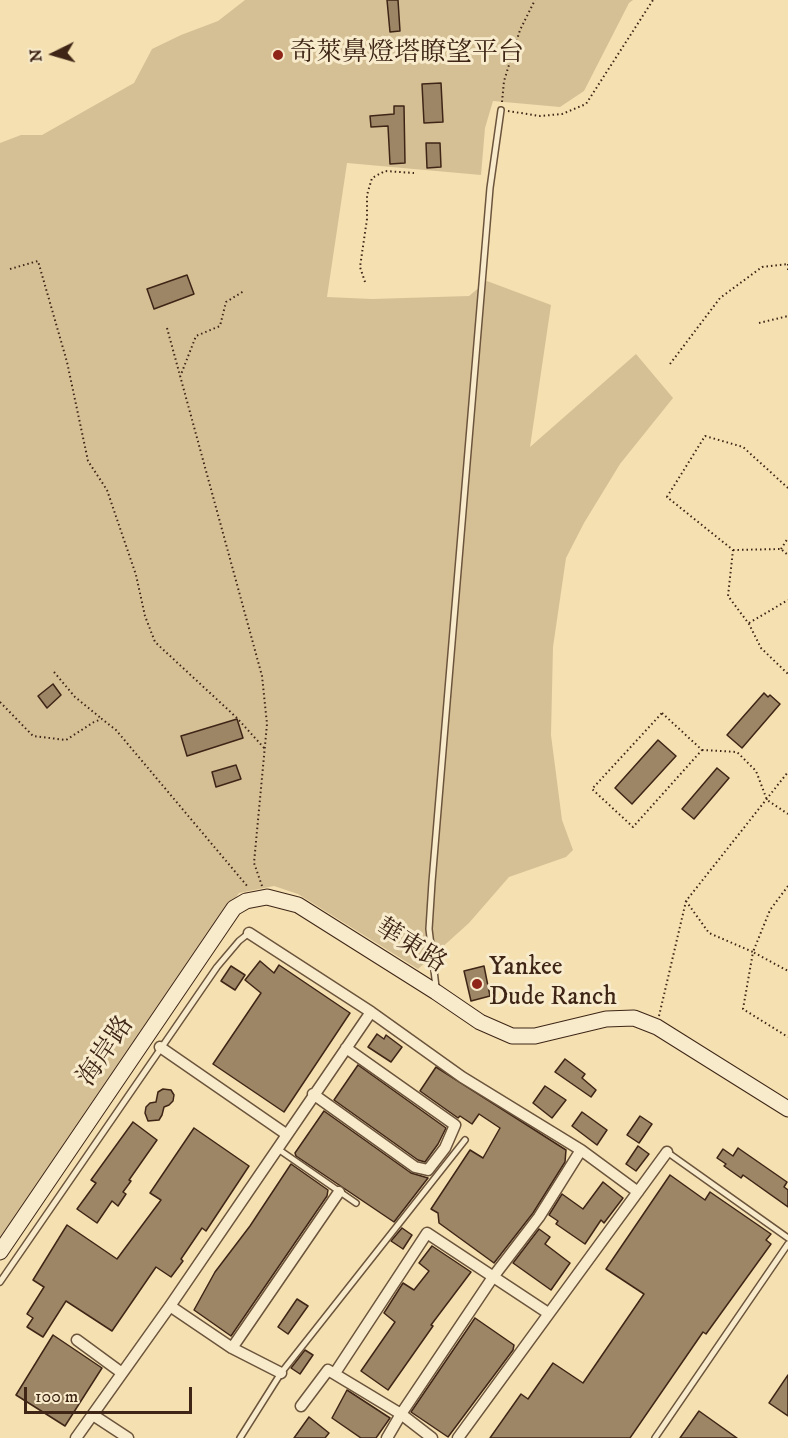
<!DOCTYPE html>
<html>
<head>
<meta charset="utf-8">
<style>
	body { margin:0 }
	#map { position:relative; width:788px; height:1438px; overflow:hidden; background:#f4e0b0; font-family:"IM FELL DW Pica",serif }
	canvas { display:block }
	.north { position:absolute; left:24px; top:24px; width:60px; height:60px; -webkit-text-stroke:4px #f8ebcc; paint-order:stroke; rotate:265deg; font-size:16px; font-weight:700; line-height:24px; text-align:center; color:#3e2516 }
	.north::after { content:''; display:block; margin:auto; width:21px; height:27px; background:#3e2516; clip-path:polygon(50% 0,100% 100%,50% 72%,0 100%) }
	.scale { position:absolute; left:24px; top:1387px; width:168px; height:27px; box-sizing:border-box; border:3px solid #3e2516; border-top:0; padding-left:8px; font-size:18px; line-height:21px; white-space:nowrap; color:#3e2516; -webkit-text-stroke:4px #f8ebcc; paint-order:stroke }
</style>
</head>
<body>
<div id="map">
<canvas width="788" height="1438"></canvas>
<div class="north">N</div>
<div class="scale">100 m</div>
</div>
<script>
const g = document.querySelector('canvas').getContext('2d');
g.lineJoin = 'round';
function fill(path, color) {
  g.fillStyle = color;
  g.fill(path, 'evenodd');
}
function shape(rows) {
  const path = new Path2D();
  for (const r of rows) {
    path.moveTo(r[0], r[1]);
    for (let i = 2; i < r.length; i += 2) path.lineTo(r[i], r[i + 1]);
  }
  return path;
}
function trace(path, color, width, dash) {
  g.strokeStyle = color;
  g.lineWidth = width;
  g.lineCap = dash ? 'butt' : 'round';
  g.setLineDash(dash || []);
  g.stroke(path);
}
function write(font, color, halo, rows, align = 'center') {
  g.font = font + ' "IM FELL DW Pica","Noto Serif TC",serif';
  g.lineWidth = 6;
  g.setLineDash([]);
  g.textBaseline = 'middle';
  g.strokeStyle = halo;
  g.fillStyle = color;
  for (const [text, x, y, turn = 0] of rows) {
    g.save();
    g.translate(x, y);
    g.rotate((+turn || 0) * Math.PI / 180);
    g.textAlign = isNaN(turn) ? turn : align;
    if (halo) g.strokeText(text, 0, 0);
    g.fillText(text, 0, 0);
    g.restore();
  }
}
fill(shape([
	[245,0,633,0,629,3,584,91,560,107,493,101,485,128,481,175,347,163,327,297,372,299,469,296,487,281,551,305,530,447,636,354,673,398,620,464,584,523,566,558,553,647,551,735,562,820,573,850,566,857,509,877,469,923,418,969,298,894,274,886,239,893,0,1238,0,143,21,135,42,135,134,83,152,49,181,35,218,21]
]), '#d5c096');
const building = shape([
	[387,0,398,0,400,31,390,32,387,0],
	[441,83,443,122,424,123,422,84,441,83],
	[394,106,404,106,405,163,390,164,388,126,371,127,370,116,394,114,394,106],
	[426,143,440,143,441,167,427,168,426,143],
	[187,275,194,294,154,309,147,289,187,275],
	[53,684,61,695,47,708,38,696,53,684],
	[764,693,768,697,770,695,780,704,742,748,727,735,764,693],
	[237,719,243,738,187,756,181,736,237,719],
	[658,740,676,756,632,804,615,788,658,740],
	[236,765,241,779,216,787,212,772,236,765],
	[717,768,729,778,694,819,682,809,717,768],
	[260,961,274,973,279,965,350,1013,284,1112,213,1064,261,993,245,980,260,961],
	[231,966,245,975,235,990,221,981,231,966],
	[484,966,490,996,471,1001,464,971,484,966],
	[377,1034,384,1039,386,1035,402,1047,391,1062,368,1047,377,1034],
	[565,1059,585,1074,582,1078,596,1090,591,1097,555,1072,565,1059],
	[358,1065,446,1128,438,1144,425,1162,418,1160,334,1100,358,1065],
	[436,1067,566,1150,565,1162,533,1213,494,1263,439,1223,438,1213,431,1209,470,1150,483,1158,500,1128,479,1114,472,1124,460,1116,458,1118,420,1091,436,1067],
	[545,1086,566,1100,552,1118,533,1103,545,1086],
	[163,1089,171,1090,174,1095,173,1101,169,1105,164,1107,162,1115,159,1120,148,1121,145,1113,146,1107,150,1103,156,1102,158,1092,163,1089],
	[324,1111,411,1173,428,1178,394,1222,296,1156,295,1153,324,1111],
	[582,1112,607,1130,597,1145,572,1126,582,1112],
	[640,1116,652,1124,639,1143,627,1135,640,1116],
	[133,1122,157,1140,129,1180,131,1181,123,1192,126,1194,118,1206,112,1201,97,1223,77,1209,96,1183,91,1180,133,1122],
	[194,1128,249,1166,206,1231,202,1228,181,1259,183,1261,171,1277,156,1267,112,1331,66,1301,43,1337,27,1327,33,1318,27,1314,44,1287,33,1280,67,1225,117,1259,161,1200,150,1193,194,1128],
	[638,1146,649,1154,636,1171,626,1164,638,1146],
	[738,1148,787,1182,784,1187,788,1190,788,1207,743,1175,741,1178,724,1166,726,1164,717,1158,723,1149,733,1156,738,1148],
	[291,1164,328,1190,327,1196,231,1336,194,1310,215,1272,250,1226,291,1164],
	[670,1175,705,1200,710,1192,771,1234,766,1240,771,1244,706,1334,703,1332,630,1438,490,1438,521,1394,528,1399,553,1363,583,1383,644,1294,606,1269,670,1175],
	[603,1182,623,1198,604,1223,601,1220,585,1244,556,1224,558,1221,549,1215,562,1194,583,1209,603,1182],
	[402,1228,412,1235,403,1249,391,1241,402,1228],
	[539,1229,550,1237,545,1244,570,1263,551,1290,513,1263,539,1229],
	[432,1246,471,1272,431,1325,433,1326,388,1390,361,1371,395,1322,384,1313,403,1283,414,1290,429,1271,419,1263,432,1246],
	[297,1299,308,1306,288,1334,278,1327,297,1299],
	[475,1318,514,1345,513,1350,448,1437,411,1412,475,1318],
	[53,1335,102,1368,65,1426,16,1395,53,1335],
	[305,1350,313,1355,300,1374,291,1368,305,1350],
	[788,1375,788,1416,769,1403,788,1375],
	[347,1390,390,1418,376,1438,361,1438,332,1418,347,1390],
	[699,1411,737,1438,680,1438,699,1411],
	[309,1417,329,1433,325,1438,294,1438,309,1417]
]);
fill(building, '#9d8666');
trace(building, '#3e2516', 1.5);
const service = shape([
	[436,987,429,929,432,882,490,188,501,110],
	[278,1149,356,1203],
	[667,1152,788,1238],
	[0,1282,217,967,239,941,249,933],
	[240,1438,281,1373,465,1140],
	[655,1438,788,1244]
]);
const minor = shape([
	[249,933,371,1012,462,1077,581,1150,638,1192],
	[160,1047,286,1134],
	[313,1094,415,1167,428,1170,445,1148,455,1125,346,1048],
	[170,1306,232,1348,281,1373],
	[77,1340,122,1373],
	[232,1348,339,1192],
	[335,1373,427,1233,548,1313],
	[301,1406,328,1370,401,1414,432,1438],
	[93,1415,128,1438],
	[76,1438,170,1306,371,1012],
	[387,1438,401,1414,493,1277,539,1217,581,1150],
	[458,1438,667,1152]
]);
const secondary = shape([
	[0,1252,234,908,246,901,267,897,298,905,436,992,480,1022,512,1036,535,1036,606,1019,634,1018,657,1027,788,1109]
]);
trace(service, '#6c543c', 8);
trace(minor, '#6c543c', 13);
trace(secondary, '#3e2516', 17);
trace(shape([
	[502,102,504,81,520,30,535,0],
	[508,111,540,116,562,114,586,104,653,0],
	[788,264,788,272],
	[10,269,38,261,67,362,88,461,107,490,136,575,145,616,155,642,237,718,265,749],
	[365,282,360,267,367,219,367,195,372,178,385,171,414,173],
	[759,323,788,316],
	[167,328,262,676,267,724,254,863,262,886],
	[670,364,720,298,762,267,788,264],
	[180,377,196,336,220,326,226,302,244,291],
	[788,488,743,447,705,436,667,497,733,550,728,596,749,624,761,648,788,674],
	[781,549,788,538],
	[733,550,781,549,788,555],
	[749,623,788,600],
	[54,672,75,697,102,719],
	[0,702,33,736,66,740,94,722,102,719,116,730,248,887],
	[662,713,702,750,633,827,592,789,662,713],
	[702,750,737,752,756,771,767,800,788,814],
	[788,886,770,910,753,952,788,971],
	[686,901,709,933,753,952,743,1009,788,1037],
	[659,1016,686,901,788,772]
]), '#3e2516', 2, [1.5, 3]);
trace(service, '#f8ebcc', 5);
trace(minor, '#f8ebcc', 10);
trace(secondary, '#f8ebcc', 15);
for (const [x, y, r, color] of [
	[278,55,6,"#8f2418"],
	[477,984,6,"#8f2418"]
]) {
  const dot = new Path2D();
  dot.arc(x, y, r, 0, 2 * Math.PI);
  g.fillStyle = color;
  g.fill(dot);
  trace(dot, '#f8ebcc', 2);
}
write('26px', '#3e2516', '#f8ebcc', [
	["奇萊鼻燈塔瞭望平台",290,55],
	["Yankee",489,969],
	["Dude Ranch",489,999]
], 'left');
write('26px', '#3e2516', '#f8ebcc', [
	["華東路",410,947,32],
	["海岸路",107,1052,-56]
]);
</script>
</body>
</html>
